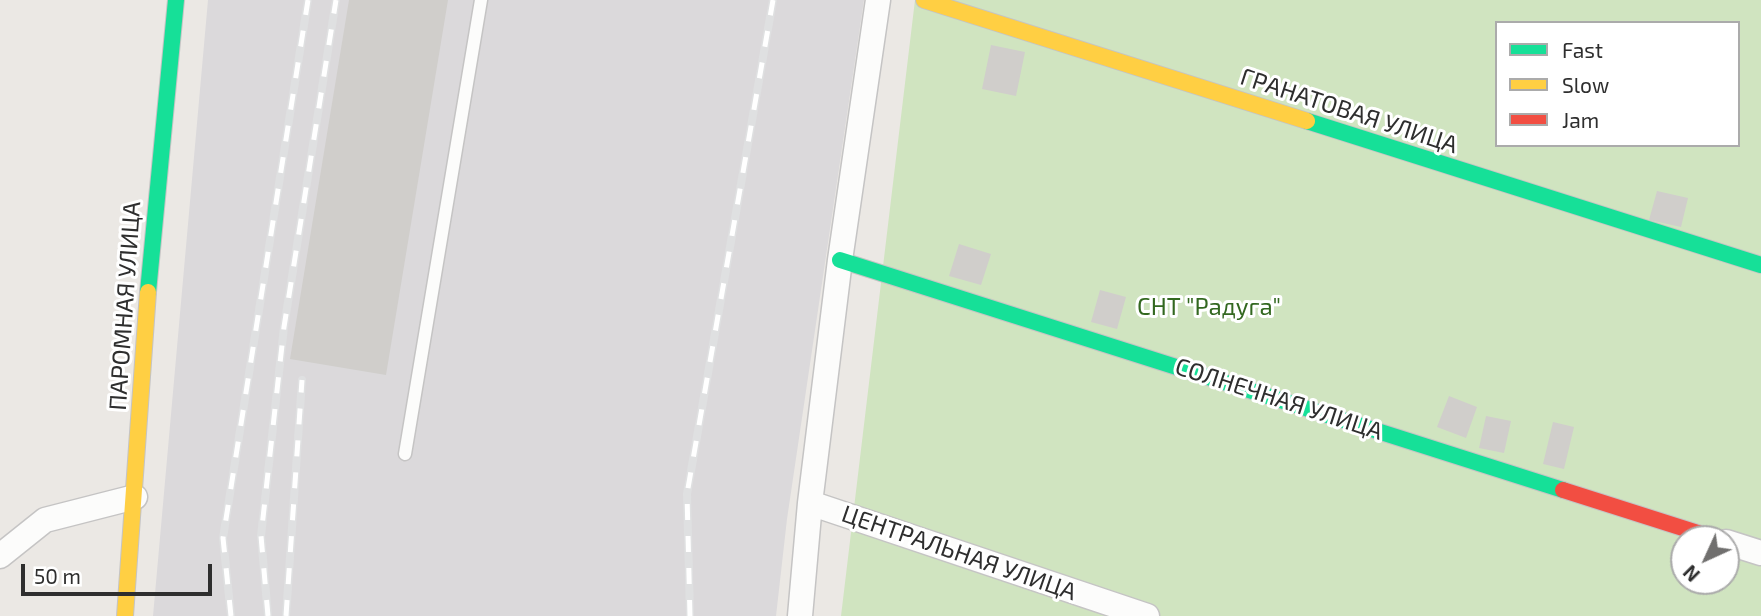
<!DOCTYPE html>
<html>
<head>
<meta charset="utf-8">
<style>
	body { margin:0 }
	#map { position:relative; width:1761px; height:616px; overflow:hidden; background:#ebe8e4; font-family:"Exo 2",sans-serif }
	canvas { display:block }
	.legend { position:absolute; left:1495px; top:21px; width:245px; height:126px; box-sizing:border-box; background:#fff; border:2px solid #ababab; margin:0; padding:9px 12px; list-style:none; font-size:21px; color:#2e2e2e }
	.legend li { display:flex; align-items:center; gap:14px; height:35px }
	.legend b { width:35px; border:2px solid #ababab }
	.north { position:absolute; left:1670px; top:525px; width:70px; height:70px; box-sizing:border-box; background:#fff; border:2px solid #ababab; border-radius:50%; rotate:225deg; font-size:19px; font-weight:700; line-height:28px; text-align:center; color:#2e2e2e }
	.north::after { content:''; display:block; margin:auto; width:24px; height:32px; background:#706f6e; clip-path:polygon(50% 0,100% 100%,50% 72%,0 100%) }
	.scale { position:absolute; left:21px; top:564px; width:191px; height:32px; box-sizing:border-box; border:4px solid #2e2e2e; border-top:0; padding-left:9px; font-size:21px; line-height:24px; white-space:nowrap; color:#2e2e2e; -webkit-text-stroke:5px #fff; paint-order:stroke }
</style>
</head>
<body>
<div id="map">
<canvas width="1761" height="616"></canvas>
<ul class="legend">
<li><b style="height:9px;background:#16e098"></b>Fast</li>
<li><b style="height:9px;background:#ffcf43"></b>Slow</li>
<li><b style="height:9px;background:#f24e42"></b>Jam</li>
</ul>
<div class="north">N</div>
<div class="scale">50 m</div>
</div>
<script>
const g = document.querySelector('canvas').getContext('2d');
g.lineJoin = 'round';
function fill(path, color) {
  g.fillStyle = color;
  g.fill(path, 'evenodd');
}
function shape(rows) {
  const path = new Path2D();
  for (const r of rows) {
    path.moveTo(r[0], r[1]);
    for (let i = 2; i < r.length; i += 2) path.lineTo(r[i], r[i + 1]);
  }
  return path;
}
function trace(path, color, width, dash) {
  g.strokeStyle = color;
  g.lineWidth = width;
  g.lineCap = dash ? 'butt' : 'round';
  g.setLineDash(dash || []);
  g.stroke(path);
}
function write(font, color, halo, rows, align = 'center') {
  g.font = font + ' "Exo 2",sans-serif';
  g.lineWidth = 6;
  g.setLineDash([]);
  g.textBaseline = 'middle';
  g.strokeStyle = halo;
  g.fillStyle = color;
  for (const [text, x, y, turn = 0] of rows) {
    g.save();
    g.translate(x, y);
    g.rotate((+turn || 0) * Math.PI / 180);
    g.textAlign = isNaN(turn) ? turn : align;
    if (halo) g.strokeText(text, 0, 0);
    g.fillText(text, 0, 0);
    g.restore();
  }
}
fill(shape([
	[208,0,864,0,787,519,776,616,153,616]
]), '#dbd9db');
fill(shape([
	[915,0,1761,0,1761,616,841,616],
	[1497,23,1738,23,1738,145,1497,145],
	[1684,539,1726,539,1726,581,1684,581]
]), '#d0e4c0');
fill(shape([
	[349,0,448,0,386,375,290,359],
	[991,45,1025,52,1016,96,982,89],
	[1657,191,1688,198,1681,227,1649,220],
	[959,244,991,254,981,285,949,276],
	[1100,290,1126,297,1117,329,1091,322],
	[1449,396,1477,407,1466,438,1437,427],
	[1486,416,1511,421,1504,453,1479,448],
	[1553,422,1574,427,1564,469,1543,464]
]), '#d0cecb');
const lane = shape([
	[405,454,481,0]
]);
const street = shape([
	[810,503,1147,616],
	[1726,542,1761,553],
	[0,556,45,520,135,497],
	[800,616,810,503,840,260,878,0]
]);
const fast = shape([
	[1307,121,1761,265],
	[840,260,1563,490],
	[148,292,176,0]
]);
const slow = shape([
	[924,0,1307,121],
	[125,616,148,292]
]);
const jam = shape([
	[1563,490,1717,539]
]);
trace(lane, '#c5c4c4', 15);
trace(street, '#c5c4c4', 27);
trace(fast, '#c5c4c4', 18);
trace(slow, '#c5c4c4', 18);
trace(jam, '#c5c4c4', 18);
trace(lane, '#fcfcfb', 12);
trace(street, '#fcfcfb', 24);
trace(fast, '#16e098', 16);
trace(slow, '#ffcf43', 16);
trace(jam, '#f24e42', 16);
const rail = shape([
	[231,616,223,538,308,0],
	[268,616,261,536,284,327,336,0],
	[286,616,302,380],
	[690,616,687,494,773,0]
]);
trace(rail, '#dfe0e1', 8);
trace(rail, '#fff', 5, [16]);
write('24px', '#2e2e2e', '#fff', [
	["ГРАНАТОВАЯ УЛИЦА",1349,111,18],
	["ПАРОМНАЯ УЛИЦА",125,306,-86],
	["СОЛНЕЧНАЯ УЛИЦА",1279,399,18],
	["ЦЕНТРАЛЬНАЯ УЛИЦА",959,553,19]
]);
write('24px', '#336820', '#fff', [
	["СНТ \"Радуга\"",1209,307]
]);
</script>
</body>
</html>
